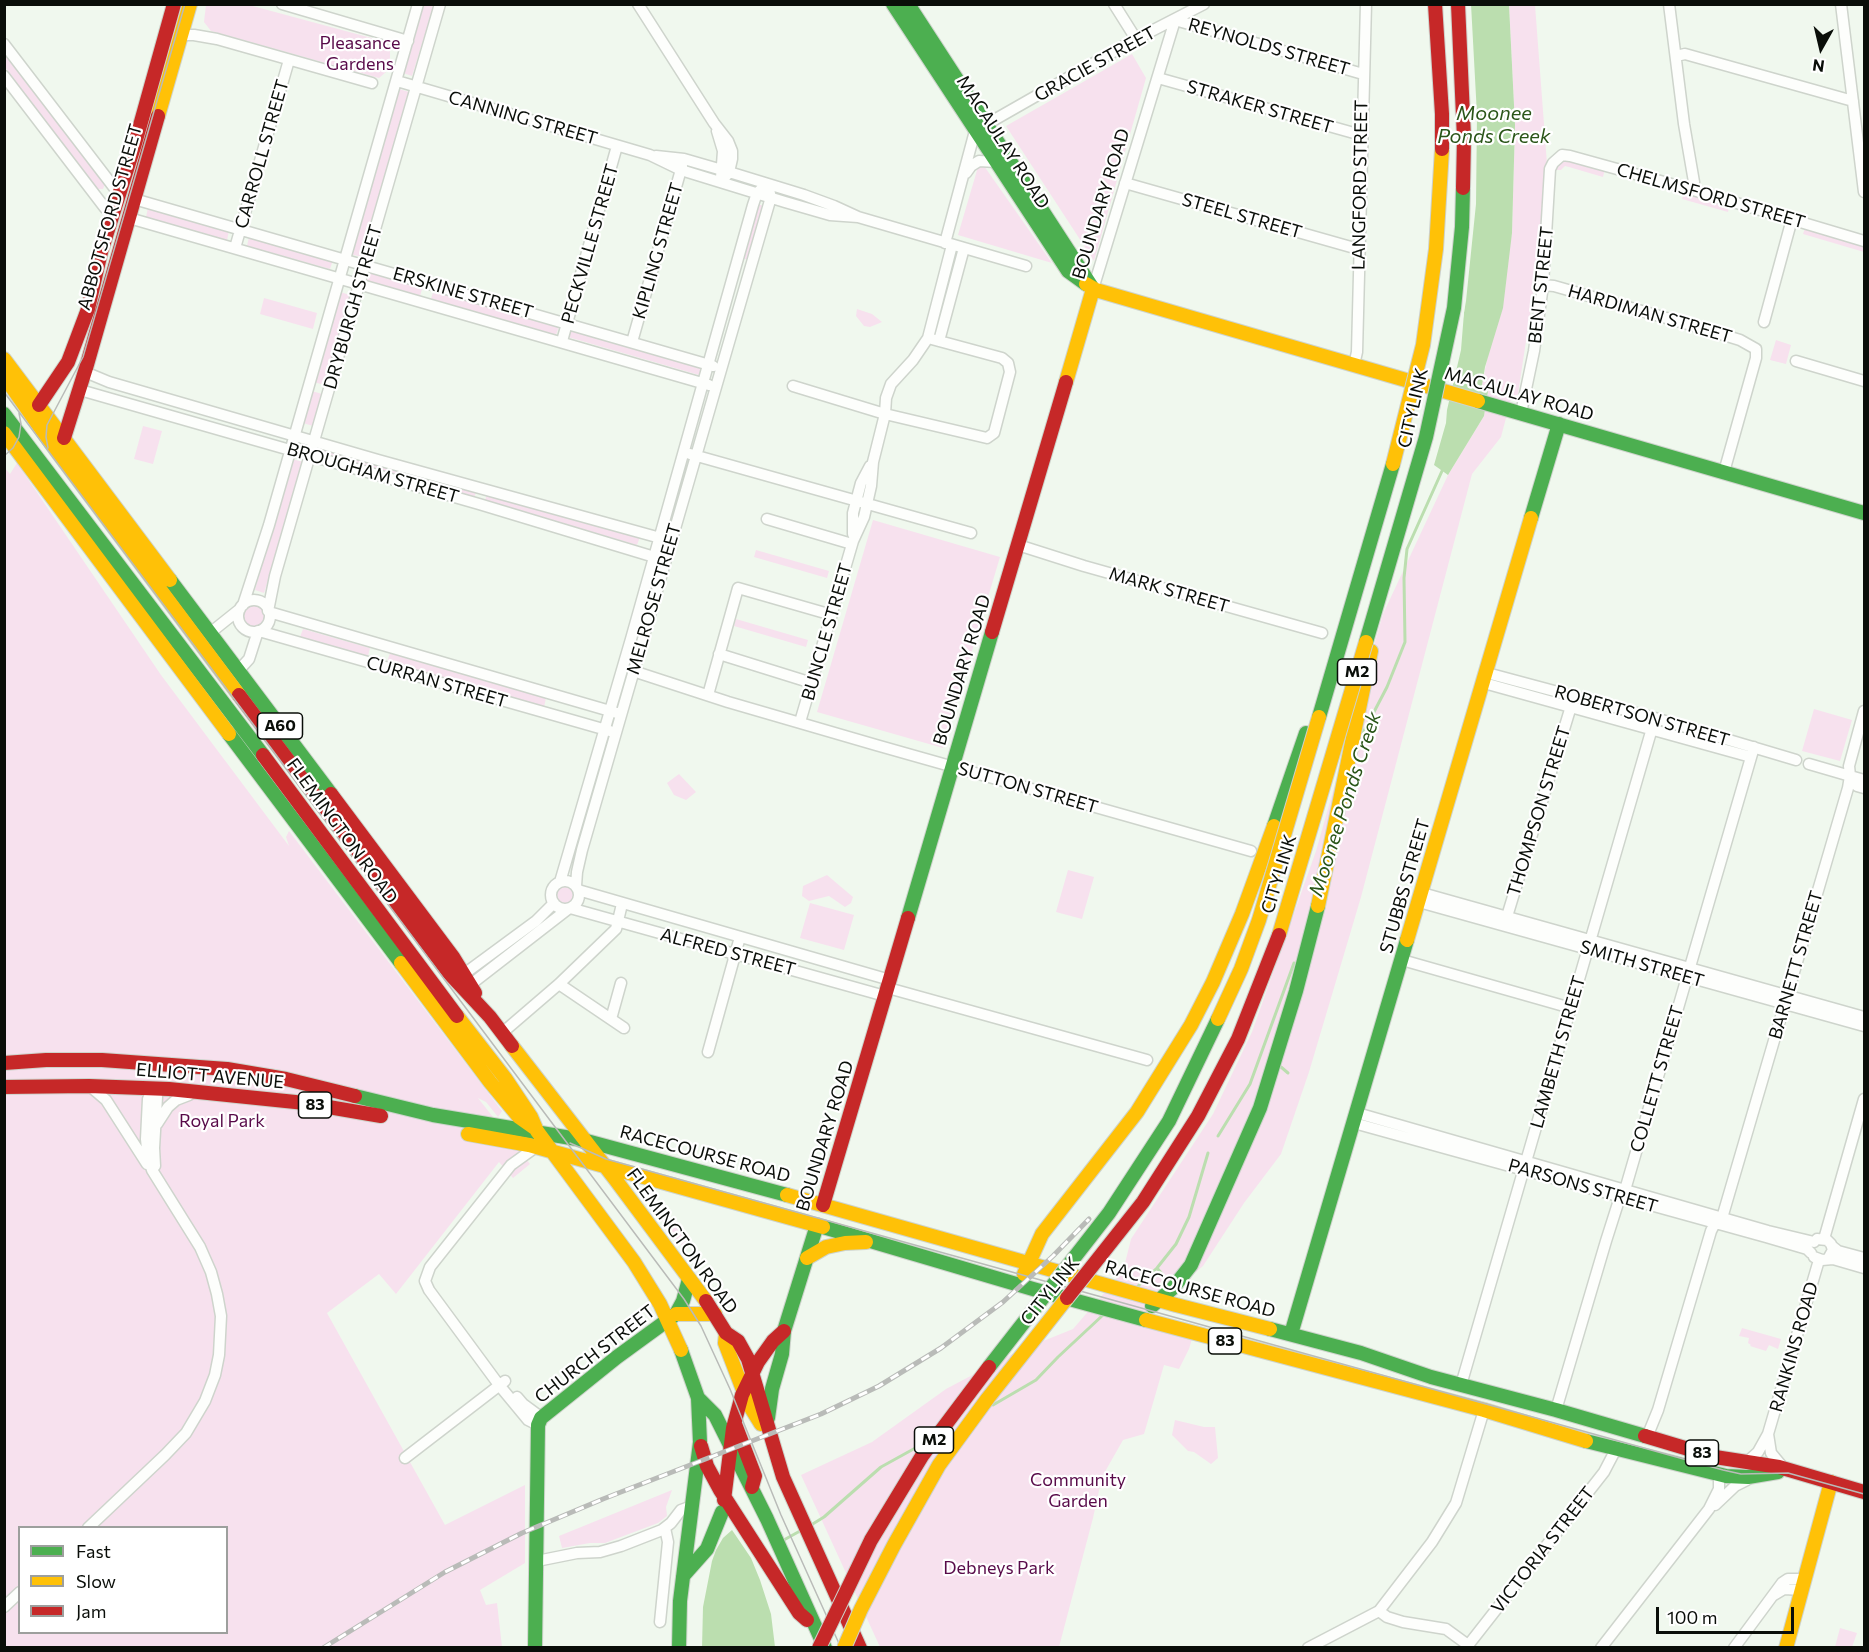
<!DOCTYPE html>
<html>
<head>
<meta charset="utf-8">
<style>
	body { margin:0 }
	#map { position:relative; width:1869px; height:1652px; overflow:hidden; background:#f0f8ee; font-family:Commissioner,sans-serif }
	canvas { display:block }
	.frame { position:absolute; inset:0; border:6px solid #0a0e09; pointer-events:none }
	.legend { position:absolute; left:18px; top:1526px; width:210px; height:108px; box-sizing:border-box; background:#fff; border:2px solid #9d9f9d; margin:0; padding:8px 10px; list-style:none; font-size:18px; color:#0a0e09 }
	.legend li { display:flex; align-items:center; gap:12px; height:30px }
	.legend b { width:30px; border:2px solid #9d9f9d }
	.north { position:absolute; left:1791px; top:18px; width:60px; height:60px; -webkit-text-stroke:4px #fff; paint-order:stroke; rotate:188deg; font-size:16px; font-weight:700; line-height:24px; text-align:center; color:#0a0e09 }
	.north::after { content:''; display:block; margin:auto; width:21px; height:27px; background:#0a0e09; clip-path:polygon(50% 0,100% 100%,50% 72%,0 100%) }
	.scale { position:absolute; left:1656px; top:1607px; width:138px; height:27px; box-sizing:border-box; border:3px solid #0a0e09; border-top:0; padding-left:8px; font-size:18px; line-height:21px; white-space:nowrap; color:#0a0e09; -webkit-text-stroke:4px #fff; paint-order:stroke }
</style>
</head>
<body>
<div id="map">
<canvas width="1869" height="1652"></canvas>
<div class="frame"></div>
<ul class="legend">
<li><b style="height:8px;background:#4caf50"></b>Fast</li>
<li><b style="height:8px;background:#ffc107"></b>Slow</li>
<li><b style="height:8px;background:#c62828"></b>Jam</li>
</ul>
<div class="north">N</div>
<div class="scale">100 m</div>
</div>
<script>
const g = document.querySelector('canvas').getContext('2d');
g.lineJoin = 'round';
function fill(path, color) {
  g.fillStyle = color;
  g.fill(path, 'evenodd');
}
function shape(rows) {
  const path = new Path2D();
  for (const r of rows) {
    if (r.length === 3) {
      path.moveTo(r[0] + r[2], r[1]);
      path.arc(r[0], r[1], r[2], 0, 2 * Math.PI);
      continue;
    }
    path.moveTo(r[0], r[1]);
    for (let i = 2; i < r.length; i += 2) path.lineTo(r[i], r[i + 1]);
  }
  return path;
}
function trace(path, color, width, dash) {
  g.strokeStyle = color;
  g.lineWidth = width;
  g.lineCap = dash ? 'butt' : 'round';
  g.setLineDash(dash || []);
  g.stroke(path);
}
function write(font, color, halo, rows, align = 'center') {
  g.font = font + ' Commissioner,sans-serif';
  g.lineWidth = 4.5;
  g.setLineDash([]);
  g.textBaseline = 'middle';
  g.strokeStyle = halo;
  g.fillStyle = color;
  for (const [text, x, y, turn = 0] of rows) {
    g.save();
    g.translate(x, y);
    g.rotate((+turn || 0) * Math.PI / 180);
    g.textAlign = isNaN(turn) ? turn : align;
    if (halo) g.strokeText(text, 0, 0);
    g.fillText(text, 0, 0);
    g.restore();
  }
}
fill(shape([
	[206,5,249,5,390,43,390,63,386,72,379,78,211,31,204,22],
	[422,5,434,5,412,76,403,73],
	[1509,5,1535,5,1547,164,1534,288,1518,394,1511,399,1501,437,1472,474,1361,897,1309,1072,1281,1154,1244,1203,1203,1266,1134,1324,1192,1339,1189,1349,1179,1369,1164,1365,1144,1434,1123,1440,1102,1477,1093,1518,1059,1647,880,1647,801,1475,872,1442,946,1389,1016,1352,1073,1329,1123,1271,1131,1239,1213,1114,1252,1032,1316,851,1383,614,1448,475,1484,416,1488,392,1482,385,1512,233,1515,125],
	[5,51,105,184,103,189,97,189,5,67],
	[1132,54,1146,78,1094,261,1006,126],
	[399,89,409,92,362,257,350,254],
	[1564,159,1605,169,1603,177,1569,167,1565,166,1561,170,1556,170,1557,164],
	[982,163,1052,263,958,235,978,167],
	[1684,191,1727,203,1729,208,1728,212,1682,199],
	[757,204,764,206,749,260,741,258],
	[148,208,229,231,227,240,146,217],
	[1805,228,1864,243,1864,252,1803,234],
	[249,237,333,260,330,269,247,246],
	[370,271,423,286,420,296,367,281],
	[434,289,559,326,556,335,431,299],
	[340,292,350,295,324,385,314,382],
	[264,298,317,313,313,329,260,314],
	[857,309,872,314,882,322,870,327,864,326,856,316],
	[570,328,701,367,699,375,568,337],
	[1776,340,1791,345,1786,364,1770,360],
	[312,391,322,394,313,426,303,423],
	[143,426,162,431,153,464,134,459],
	[323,446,476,491,474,500,321,455],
	[291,459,304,462,264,593,255,590],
	[17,463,161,675,289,846,286,837,289,831,502,1111,498,1117,486,1102,478,1098,530,1164,513,1178,499,1162,396,1294,379,1274,327,1313,445,1525,525,1485,525,1563,480,1590,486,1605,497,1603,502,1647,5,1647,4,467,10,474],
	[20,1528,226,1528,226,1632,20,1632],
	[487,493,640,537,637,545,485,501],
	[873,520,1000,557,943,748,817,712],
	[756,550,829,571,827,578,754,557],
	[254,616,12],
	[736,619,808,640,806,647,734,626],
	[303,629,370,648,368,656,300,637],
	[390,653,546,698,544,707,387,662],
	[1814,709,1852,720,1840,761,1802,751],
	[679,774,696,792,686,800,674,795,667,783],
	[1068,870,1094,877,1082,919,1056,912],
	[827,875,853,897,851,903,845,907,829,896,809,901,802,896,803,886],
	[565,895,8],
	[810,903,854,915,844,950,800,938],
	[667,1215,686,1241,682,1246,660,1218],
	[1742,1328,1781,1339,1778,1349,1769,1345,1766,1351,1750,1346,1751,1345,1748,1343,1749,1338,1739,1336],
	[1175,1420,1204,1427,1215,1427,1218,1458,1211,1464,1194,1452,1188,1451,1172,1435],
	[672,1490,666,1507,667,1516,658,1523,605,1543,590,1543,562,1548,559,1536],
	[1840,1628,1857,1633,1852,1647,1835,1647]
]), '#f7e1ee');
fill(shape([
	[1469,5,1509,5,1515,125,1512,233,1503,308,1485,367,1482,385,1488,391,1484,416,1448,475,1434,465,1446,423,1447,410,1461,350,1471,226],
	[732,1530,751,1558,760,1580,771,1614,775,1647,702,1648,703,1607,712,1561,716,1550,723,1538]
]), '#bbdeaf');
fill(shape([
	[1471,4,1477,115,1476,204,1466,301,1458,347,1468,226,1466,5]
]), '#f0f8ee');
trace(shape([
	[1363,733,1387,687,1405,642,1404,578,1407,549,1442,471],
	[1281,1067,1288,1073],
	[1218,1136,1250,1084,1294,963],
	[1157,1268,1168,1281],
	[1138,1286,1157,1268,1176,1244,1189,1217,1208,1153],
	[993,1405,1036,1380,1058,1357,1103,1315],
	[811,1525,824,1517,881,1467,919,1446],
	[782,1541,800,1531]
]), '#bbdeaf', 3);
const street = shape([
	[282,4,408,41],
	[638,4,714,123,728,141,732,151,732,159,729,172,726,176],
	[1114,4,1136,39],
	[1669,4,1684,124,1694,182,1693,190],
	[1841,4,1864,192],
	[181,35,194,35,217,39,372,83],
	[4,44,119,194],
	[1676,56,1685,54,1853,101],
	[4,76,105,208,113,213],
	[1158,78,1361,135],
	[397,81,650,155,681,170,785,202,830,215,858,217],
	[987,124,1136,39,1204,4],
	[717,131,723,151,721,178],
	[656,156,684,159,729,172,804,195,834,206,858,217,1026,266],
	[966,173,971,166,979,161,996,162],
	[1125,183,1358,249],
	[134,199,713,366],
	[129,218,709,385],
	[945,243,975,131],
	[235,248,289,60],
	[1543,285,1554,286,1691,325,1740,340,1756,349,1756,358,1724,472],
	[1093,289,1175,20,1363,74],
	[1764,322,1792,219],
	[562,341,617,146],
	[939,341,964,248],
	[632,342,682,166],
	[1796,361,1864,381],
	[1354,365,1357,352,1366,4],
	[85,372,109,382,378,460,664,539],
	[793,386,885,414,987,438,994,433,1010,372,1008,363,1002,358,928,338],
	[80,390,479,504,661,559],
	[1521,413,1534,351,1543,285,1550,169,1553,163,1562,155,1570,156,1693,190,1864,241],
	[690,454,971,533],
	[767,519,852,544],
	[853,534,853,513,861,483,870,466],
	[1018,545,1084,566,1322,633],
	[254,616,16],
	[243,605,269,525,418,4],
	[268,611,275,576,440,4],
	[269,612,617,713],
	[259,631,610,731],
	[210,633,240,609],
	[719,654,812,683],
	[238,671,249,659,258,631],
	[633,671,728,702,876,745,1251,851],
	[1487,673,1655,718,1796,760],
	[1484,683,1751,757],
	[708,695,738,588,832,615],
	[800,722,853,541,864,517,871,486,873,462,885,414,886,398,891,384,913,360,928,338,952,245],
	[1809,764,1864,780],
	[1850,776,1857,786,1864,788],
	[565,895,14],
	[560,882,631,639,753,205,757,193,767,184],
	[576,886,577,872,582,850,771,197,767,184],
	[578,890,890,980],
	[1422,893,1864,1017],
	[1419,902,1864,1026],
	[570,908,885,996],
	[1505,923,1572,703],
	[1402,960,1571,1008],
	[464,974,536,921,554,903],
	[559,984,624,1028],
	[470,985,568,909],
	[888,988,1147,1060],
	[611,1019,621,983],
	[502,1033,559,984,616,929,622,904],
	[708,1052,740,937],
	[92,1088,106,1100,147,1164],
	[153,1088,157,1097,154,1148,155,1166],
	[1357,1113,1768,1231,1814,1242],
	[1354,1123,1766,1237,1807,1249,1811,1253],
	[157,1124,168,1107,176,1100,189,1095],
	[536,1147,511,1165,430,1267,425,1281,429,1290,499,1385,528,1420,538,1425],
	[1817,1239,1827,1240,1831,1244,1833,1250,1828,1259],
	[1824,1239,1864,1099],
	[1833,1247,1838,1251,1864,1258],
	[1814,1257,1822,1260,1833,1259,1864,1268],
	[1461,1385,1655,718],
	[517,1397,523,1404,542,1418],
	[1556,1410,1606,1241,1620,1197,1625,1190,1754,747],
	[1768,1434,1771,1453,1781,1465],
	[1647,1437,1658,1410,1711,1231,1715,1223,1722,1218,1848,788,1850,776,1849,766,1864,711],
	[405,1458,505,1381],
	[1748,1461,1758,1452,1768,1434,1819,1260],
	[1715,1505,1735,1486,1747,1480],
	[88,1528,165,1455,186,1433,205,1401,215,1375,219,1355,221,1316,217,1294,211,1272,200,1247,152,1170,148,1158,146,1139,148,1099,153,1088],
	[537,1561,577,1553,600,1552,621,1546,662,1530,671,1523,681,1510,692,1506],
	[1774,1595,1784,1589,1802,1590],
	[4,1607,20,1592],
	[1379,1611,1387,1617,1403,1622,1446,1629,1468,1645],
	[660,1622,668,1542,665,1528],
	[1308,1648,1379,1611,1432,1542,1456,1503,1484,1410],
	[1466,1648,1604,1472,1616,1449],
	[1601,1648,1709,1509,1719,1489,1719,1475],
	[1734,1648,1782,1583,1788,1579,1805,1579]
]);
const fast = shape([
	[893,4,1068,271,1086,284],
	[908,4,1092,287],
	[1478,401,1864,513],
	[4,414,263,755],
	[1531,518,1559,424],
	[170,580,331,794],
	[229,734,401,963],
	[1274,826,1306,733],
	[908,918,992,632],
	[355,1096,433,1115,583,1140,787,1195],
	[823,1227,1033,1289,1146,1320],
	[1152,1306,1173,1288,1191,1265,1260,1108,1296,991,1318,906],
	[1270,1329,1361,1353,1431,1377,1556,1410,1645,1436],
	[1291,1334,1407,940],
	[698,1398,715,1415,767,1519,825,1648],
	[768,1418,772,1389,782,1354,784,1331,817,1225],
	[1586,1441,1726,1476,1748,1477,1778,1472],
	[683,1576,707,1549,722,1512],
	[535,1648,538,1425,541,1418,617,1357,676,1314,683,1301,689,1279],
	[679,1648,680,1601,700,1442,698,1398,681,1350]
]);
const slow = shape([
	[158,116,190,4],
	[1086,284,1096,290,1478,401],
	[4,359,170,580],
	[4,376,56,450,239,695],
	[1066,382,1093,289],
	[4,433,229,734],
	[1318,906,1371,651],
	[1407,940,1531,518],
	[401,963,490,1082,519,1117,536,1129],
	[457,1016,505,1078,531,1117,537,1131,634,1262,660,1304,681,1350],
	[512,1046,615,1179,706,1301],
	[468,1134,529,1145,823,1227],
	[787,1195,1176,1305,1270,1329],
	[807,1258,826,1247,845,1243,866,1242],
	[1024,1274,1042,1234,1137,1112,1191,1025,1213,982,1242,914,1274,826],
	[676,1314,715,1314],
	[1146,1320,1484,1410,1586,1441],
	[726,1333,725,1343,748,1403,761,1424],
	[1786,1648,1831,1482]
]);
const jam = shape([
	[39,405,68,362,88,309,101,252,134,147,174,4],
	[64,438,86,368,158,116],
	[992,632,1066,382],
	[239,695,449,973,490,1017,512,1046],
	[263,755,457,1016],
	[331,794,453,957,475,993],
	[4,1063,46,1060,102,1060,227,1069,286,1079,355,1096],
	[4,1087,89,1086,169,1089,305,1103,381,1116],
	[823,1205,908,918],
	[706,1301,726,1333,738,1341,748,1359,783,1477,860,1648],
	[735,1424,755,1476,752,1487],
	[1645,1436,1715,1457,1779,1467,1864,1492],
	[701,1446,707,1466,720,1490,799,1613,807,1620],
	[724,1500,733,1428,742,1395,758,1362,773,1341,784,1331]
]);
trace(street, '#ced4cc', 13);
trace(fast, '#ced4cc', 16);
trace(slow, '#ced4cc', 16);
trace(jam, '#ced4cc', 16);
trace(street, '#fdfefc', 10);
trace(fast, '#4caf50', 14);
trace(slow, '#ffc107', 14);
trace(jam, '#c62828', 14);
trace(shape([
	[4,392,684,1299,701,1326,730,1389,781,1515,841,1648],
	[48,448,46,437,47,425,83,357,185,4],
	[4,456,13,448,19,437,21,424,19,413],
	[570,1143,606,1159,1723,1470,1741,1474,1788,1473,1864,1494]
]), '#b9bbb8', 1.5);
const rail = shape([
	[323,1648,445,1572,522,1533,603,1499,821,1414,879,1386,941,1348,1003,1302,1053,1256,1089,1219]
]);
trace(rail, '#b9bbb8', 5);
trace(rail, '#fff', 3, [9]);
const fastBridge = shape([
	[1366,642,1426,437,1454,308,1462,227,1463,188],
	[1319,717,1393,464],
	[989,1367,1109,1213,1169,1121,1218,1019]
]);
const slowBridge = shape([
	[1393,464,1423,345,1436,249,1442,149],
	[1279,935,1366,642],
	[1218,1019,1241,969,1259,920,1319,717],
	[844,1648,861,1609,894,1545,939,1465,988,1398,1067,1298]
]);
const jamBridge = shape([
	[1435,4,1442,114,1442,149],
	[1458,4,1464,138,1463,188],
	[1067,1298,1143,1202,1198,1116,1238,1039,1279,935],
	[819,1648,871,1540,922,1456,989,1367]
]);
trace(fastBridge, '#cdd1cc', 16, []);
trace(slowBridge, '#cdd1cc', 16, []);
trace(jamBridge, '#cdd1cc', 16, []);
trace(fastBridge, '#4caf50', 14);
trace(slowBridge, '#ffc107', 14);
trace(jamBridge, '#c62828', 14);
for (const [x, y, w] of [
	[1357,672,39],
	[280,726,45],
	[315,1105,33],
	[1225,1341,33],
	[934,1440,39],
	[1702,1453,33]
]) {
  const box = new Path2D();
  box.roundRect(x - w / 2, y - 13, w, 26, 4.5);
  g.fillStyle = '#fff';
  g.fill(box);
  trace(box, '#0a0e09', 1.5);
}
write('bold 16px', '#0a0e09', null, [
	["M2",1357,672],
	["A60",280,726],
	["83",315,1105],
	["83",1225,1341],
	["M2",934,1440],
	["83",1702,1453]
]);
write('18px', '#580a49', '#fff', [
	["Pleasance",360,43],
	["Gardens",360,64],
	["Royal Park",222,1121],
	["Community",1078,1480],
	["Garden",1078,1501],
	["Debneys Park",999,1568]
]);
write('18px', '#0a0e09', '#fff', [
	["REYNOLDS STREET",1269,47,16],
	["GRACIE STREET",1095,64,-29],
	["STRAKER STREET",1260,107,16],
	["CANNING STREET",523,118,16],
	["MACAULAY ROAD",1003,142,57],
	["CARROLL STREET",262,154,-74],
	["LANGFORD STREET",1360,185,-89],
	["CHELMSFORD STREET",1711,196,16],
	["BOUNDARY ROAD",1101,204,-73],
	["STEEL STREET",1242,216,16],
	["ABBOTSFORD STREET",110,217,-74],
	["PECKVILLE STREET",590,244,-74],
	["KIPLING STREET",658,251,-74],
	["BENT STREET",1541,285,-84],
	["ERSKINE STREET",463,293,16],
	["DRYBURGH STREET",353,307,-74],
	["HARDIMAN STREET",1650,314,16],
	["MACAULAY ROAD",1519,394,16],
	["CITYLINK",1413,408,-77],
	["BROUGHAM STREET",373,473,16],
	["MARK STREET",1169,590,16],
	["MELROSE STREET",654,599,-74],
	["BUNCLE STREET",827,632,-74],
	["BOUNDARY ROAD",962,670,-73],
	["CURRAN STREET",437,682,16],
	["ROBERTSON STREET",1642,716,16],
	["SUTTON STREET",1028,788,16],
	["THOMPSON STREET",1539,811,-73],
	["FLEMINGTON ROAD",342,831,54],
	["CITYLINK",1279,874,-73],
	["STUBBS STREET",1405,886,-74],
	["ALFRED STREET",728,952,15],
	["SMITH STREET",1642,964,16],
	["BARNETT STREET",1796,965,-74],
	["LAMBETH STREET",1558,1052,-74],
	["ELLIOTT AVENUE",210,1076,5],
	["COLLETT STREET",1657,1079,-74],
	["BOUNDARY ROAD",825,1136,-73],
	["RACECOURSE ROAD",705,1154,15],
	["PARSONS STREET",1583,1186,16],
	["FLEMINGTON ROAD",682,1241,54],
	["RACECOURSE ROAD",1190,1289,15],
	["CITYLINK",1050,1291,-51],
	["RANKINS ROAD",1794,1347,-74],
	["CHURCH STREET",595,1354,-38],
	["VICTORIA STREET",1543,1550,-52]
]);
write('italic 20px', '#2a5518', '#fff', [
	["Moonee",1494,113],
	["Ponds Creek",1494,136],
	["Moonee Ponds Creek",1345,804,-72]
]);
</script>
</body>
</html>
